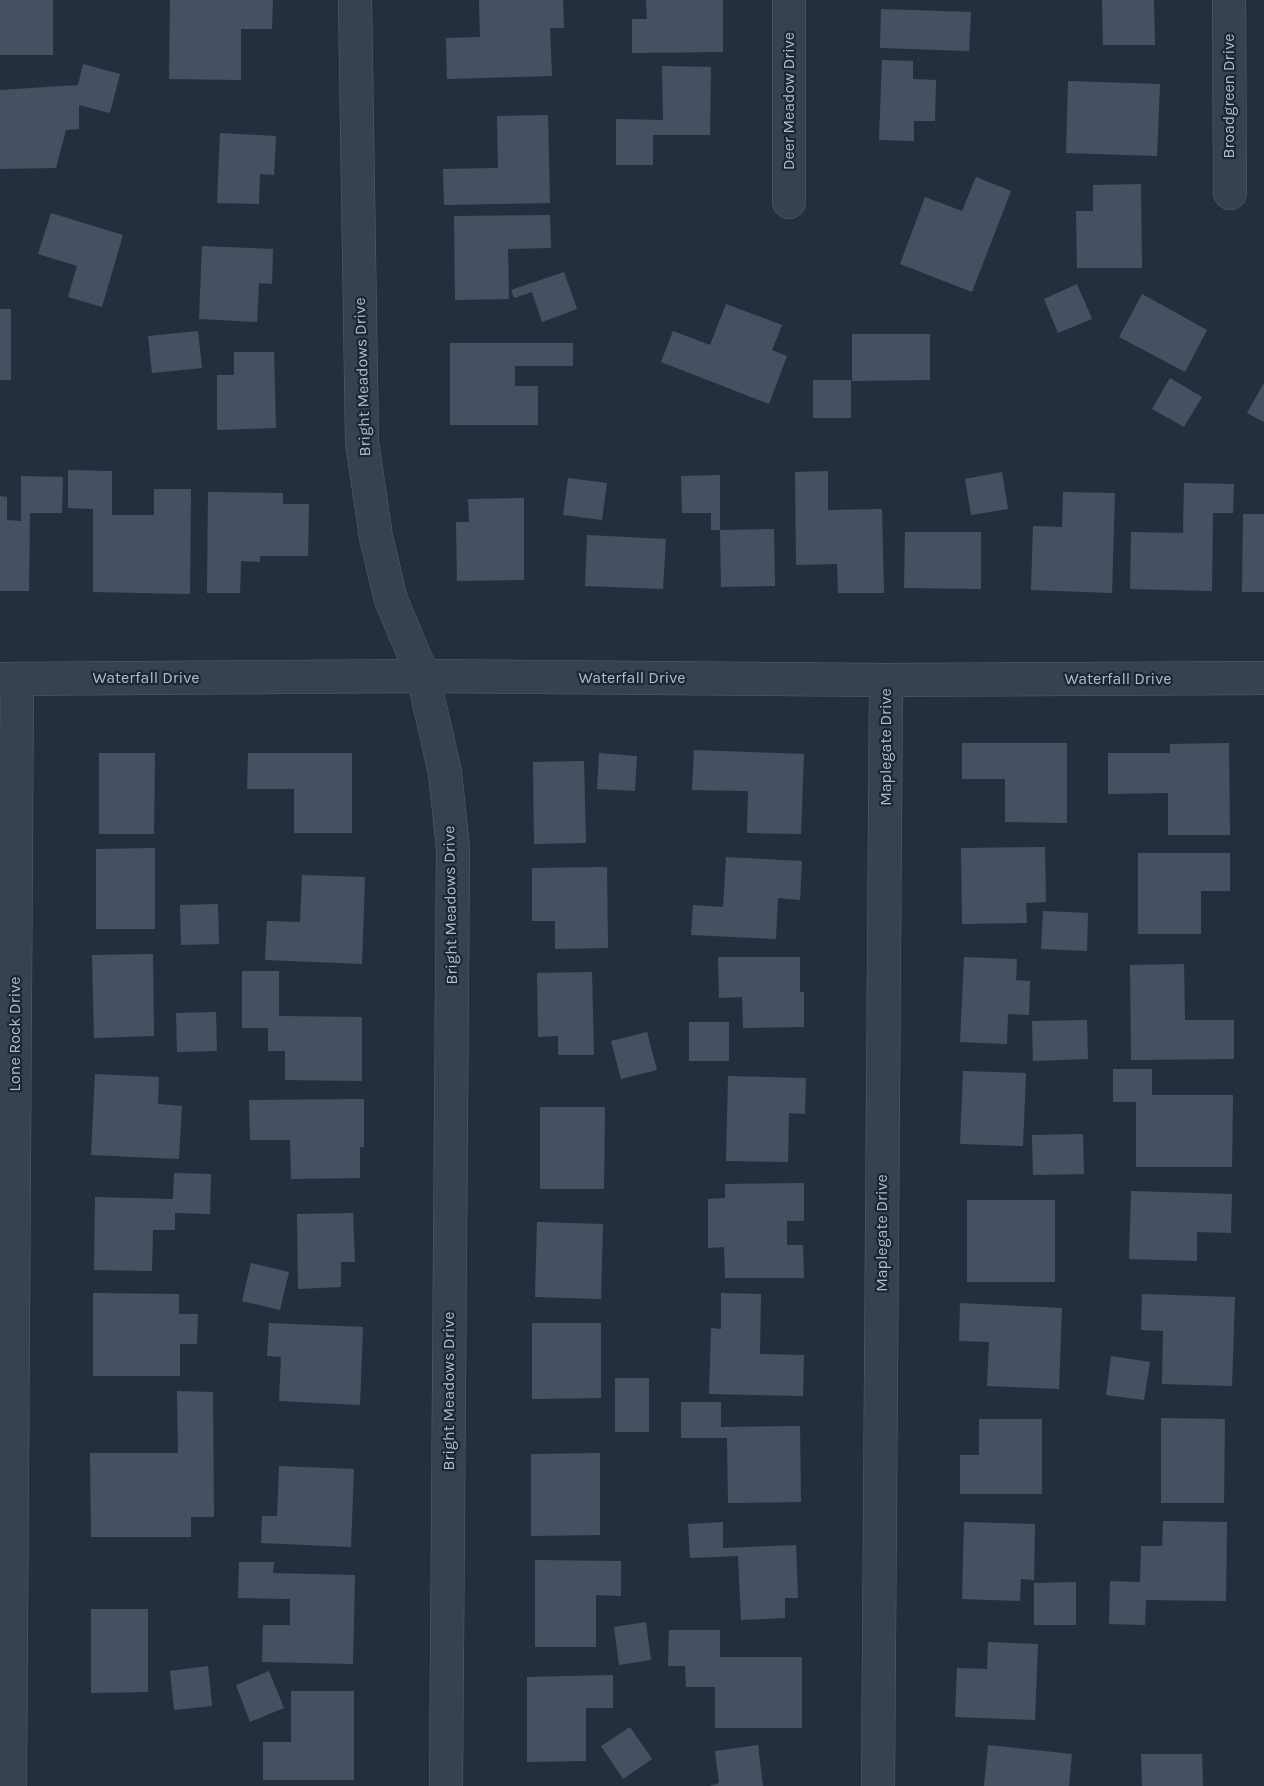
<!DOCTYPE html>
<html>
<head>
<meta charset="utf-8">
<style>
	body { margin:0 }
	canvas { display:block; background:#242f3e }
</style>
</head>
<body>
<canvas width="1264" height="1786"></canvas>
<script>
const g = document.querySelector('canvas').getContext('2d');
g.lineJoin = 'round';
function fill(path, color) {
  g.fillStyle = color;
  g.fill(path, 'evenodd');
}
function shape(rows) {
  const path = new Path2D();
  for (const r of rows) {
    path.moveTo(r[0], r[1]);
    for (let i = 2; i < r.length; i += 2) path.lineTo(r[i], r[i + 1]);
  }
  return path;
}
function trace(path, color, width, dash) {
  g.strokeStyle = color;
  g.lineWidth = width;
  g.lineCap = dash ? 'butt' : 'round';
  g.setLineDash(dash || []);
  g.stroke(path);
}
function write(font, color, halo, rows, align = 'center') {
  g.font = font + ' Karla,sans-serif';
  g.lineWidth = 4.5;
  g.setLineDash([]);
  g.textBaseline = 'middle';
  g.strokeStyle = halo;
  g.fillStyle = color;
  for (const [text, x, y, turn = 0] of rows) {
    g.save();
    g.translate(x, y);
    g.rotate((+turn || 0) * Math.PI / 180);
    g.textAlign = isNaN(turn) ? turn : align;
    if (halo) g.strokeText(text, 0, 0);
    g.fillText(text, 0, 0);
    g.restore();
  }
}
fill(shape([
	[0,0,53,0,53,55,0,55],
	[170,0,273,0,272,29,241,29,241,80,169,79],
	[479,0,563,0,564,28,550,28,552,76,447,79,446,38,480,37],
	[646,0,723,0,723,52,632,53,632,19,647,19],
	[1102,0,1154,0,1155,45,1103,45],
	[881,9,971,12,969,51,880,48],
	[882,60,913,61,913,79,936,80,935,121,914,121,914,141,879,140],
	[83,64,120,74,110,113,79,105,79,129,66,130,56,168,0,169,0,90,78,85],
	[662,66,711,67,710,135,653,135,653,165,616,165,616,119,663,120],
	[1068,81,1160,84,1157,156,1066,153],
	[548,115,550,203,444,205,443,169,498,168,497,116],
	[220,133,276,136,274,175,260,174,259,204,217,203],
	[976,177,1011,191,972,292,900,264,925,197,962,211],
	[1141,184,1142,268,1077,268,1076,211,1093,211,1093,185],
	[51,213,123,235,102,307,68,297,77,266,38,254],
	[550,215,551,248,508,249,509,299,455,300,454,216],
	[202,246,273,249,272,284,259,283,257,322,199,319],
	[564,272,577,309,542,322,532,292,514,298,511,290],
	[1077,284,1092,319,1058,333,1044,299],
	[1142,294,1207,330,1185,372,1119,337],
	[726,304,782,325,772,350,787,356,769,404,661,362,673,331,710,345],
	[0,309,11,309,11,380,0,380],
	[198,331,202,368,152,373,148,336],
	[852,334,930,334,930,380,852,381],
	[450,343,573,343,573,366,515,366,515,386,538,386,538,425,450,425],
	[234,352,274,352,276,428,217,430,217,375,234,375],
	[1170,378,1202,397,1184,427,1152,409],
	[813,380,851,380,851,418,813,418],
	[1264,383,1264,422,1247,413],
	[68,470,112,471,112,515,154,515,154,489,191,489,190,594,93,592,93,509,68,508],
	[828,471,828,510,882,509,884,593,838,593,837,564,796,565,795,472],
	[1002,472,1008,509,971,515,965,479],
	[720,475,720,530,711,530,711,513,682,513,681,476],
	[21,476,63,477,62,513,30,513,29,591,0,591,0,496,7,497,7,520,21,521],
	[568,478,607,483,602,520,563,515],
	[1184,483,1234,484,1233,513,1213,513,1212,591,1130,589,1131,532,1183,533],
	[208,492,283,493,283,504,309,504,308,556,260,556,260,562,241,561,240,593,207,593],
	[1063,492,1115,493,1112,593,1031,590,1033,526,1062,527],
	[524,498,524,580,457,581,456,522,469,522,468,499],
	[1243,514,1264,514,1264,592,1242,592],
	[774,529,775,586,721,587,720,530],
	[905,532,981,532,981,589,904,588],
	[587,535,666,539,663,589,585,586],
	[962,743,1067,743,1067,823,1005,822,1005,779,962,779],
	[1229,743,1230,835,1168,835,1168,793,1108,794,1108,753,1170,753,1170,744],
	[694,750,804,754,801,834,747,833,748,791,692,790],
	[99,753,155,753,154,834,99,834],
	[248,753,352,753,352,833,294,833,294,789,247,789],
	[599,753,637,756,635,791,597,789],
	[584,761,586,843,534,844,533,762],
	[1045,847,1046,902,1026,903,1027,923,962,924,961,848],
	[155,848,155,929,96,929,96,849],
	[1138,853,1230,853,1230,891,1201,891,1201,934,1138,934],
	[726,857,802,861,800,900,778,898,776,939,691,935,693,905,723,907],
	[607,867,608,948,555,949,555,921,532,921,532,868],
	[302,875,365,877,362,964,265,960,267,921,300,922],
	[218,904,219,944,181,945,180,905],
	[1043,911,1088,913,1087,951,1041,949],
	[153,954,154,1036,94,1038,92,955],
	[718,957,800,957,800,992,804,992,804,1027,743,1028,742,997,719,998],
	[964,957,1017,959,1016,980,1030,981,1029,1015,1008,1014,1007,1044,960,1042],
	[1184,964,1185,1020,1234,1020,1234,1059,1131,1060,1130,965],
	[242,971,279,971,279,1016,362,1017,362,1081,285,1080,285,1051,268,1051,268,1028,242,1028],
	[592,972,594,1055,558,1055,558,1036,538,1037,537,973],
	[216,1012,217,1051,177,1052,176,1013],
	[1087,1020,1088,1059,1033,1061,1032,1021],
	[689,1022,729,1022,729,1061,689,1061],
	[647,1032,657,1070,621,1079,611,1041],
	[1113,1069,1152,1069,1152,1095,1233,1095,1232,1167,1136,1167,1136,1102,1113,1102],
	[963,1071,1026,1073,1023,1146,960,1144],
	[95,1074,159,1077,158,1104,182,1106,179,1159,91,1155],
	[728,1076,806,1078,805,1114,789,1113,788,1162,726,1161],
	[364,1099,364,1147,360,1147,360,1178,291,1179,290,1140,250,1140,249,1100],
	[540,1107,605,1107,604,1189,540,1189],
	[1083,1134,1084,1174,1033,1175,1032,1135],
	[174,1173,211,1174,210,1214,175,1213,175,1230,153,1230,152,1271,94,1270,95,1197,173,1199],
	[804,1183,804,1221,787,1221,787,1245,803,1245,804,1278,725,1278,724,1247,708,1248,708,1199,725,1198,725,1184],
	[1131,1191,1232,1194,1231,1233,1197,1232,1197,1261,1129,1259],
	[967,1200,1055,1200,1055,1282,967,1282],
	[353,1213,355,1262,341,1262,341,1287,298,1289,297,1214],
	[537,1222,603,1224,601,1299,535,1297],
	[251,1263,289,1272,280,1310,242,1301],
	[93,1293,179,1294,179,1314,198,1314,197,1344,180,1344,180,1376,93,1376],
	[721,1293,761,1294,760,1354,804,1355,803,1396,709,1394,711,1328,721,1329],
	[1142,1294,1235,1297,1232,1386,1162,1384,1163,1331,1141,1330],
	[960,1303,1062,1308,1059,1389,987,1386,989,1342,959,1341],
	[269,1323,363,1327,360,1405,279,1401,281,1357,267,1356],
	[532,1323,601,1323,601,1398,532,1399],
	[1111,1356,1150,1362,1144,1400,1106,1395],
	[615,1378,649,1378,649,1432,615,1432],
	[177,1391,213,1392,214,1517,191,1517,191,1537,91,1537,90,1453,178,1453],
	[681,1402,721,1402,721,1427,800,1426,801,1502,728,1503,727,1438,681,1438],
	[1161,1418,1225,1419,1224,1503,1161,1503],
	[979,1419,1042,1419,1042,1494,960,1494,960,1455,979,1455],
	[600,1453,600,1535,531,1536,531,1454],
	[279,1466,354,1469,351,1547,261,1543,262,1516,277,1516],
	[1163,1521,1227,1522,1226,1601,1146,1600,1145,1625,1109,1624,1110,1581,1140,1582,1141,1546,1162,1546],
	[723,1522,723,1548,796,1545,798,1598,785,1598,785,1618,741,1620,738,1556,690,1558,688,1524],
	[964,1522,1035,1524,1034,1580,1021,1579,1020,1601,962,1599],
	[535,1560,621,1561,621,1596,596,1595,596,1647,535,1647],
	[239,1562,274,1562,273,1573,355,1575,353,1664,262,1662,263,1625,290,1625,290,1599,238,1598],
	[1076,1582,1076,1625,1034,1625,1034,1583],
	[91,1609,148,1609,148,1692,91,1693],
	[646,1622,651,1660,619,1665,614,1627],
	[669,1630,720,1630,720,1657,802,1657,802,1728,715,1728,715,1687,686,1687,685,1666,668,1666],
	[988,1642,1038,1644,1035,1720,955,1717,957,1668,987,1669],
	[208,1666,212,1706,174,1710,170,1671],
	[269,1671,284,1708,250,1722,236,1685],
	[613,1675,613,1708,586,1708,586,1761,527,1762,527,1677],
	[291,1691,354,1691,354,1780,263,1780,263,1742,291,1742],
	[630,1727,652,1759,623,1779,601,1746],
	[758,1745,763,1786,709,1786,719,1783,715,1751],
	[988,1745,1072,1754,1069,1786,984,1786],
	[1141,1754,1202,1754,1203,1786,1142,1786]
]), '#455162');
const street = shape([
	[355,0,362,442,376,537,391,600,423,676,445,773,453,848,446,1786],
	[1229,0,1230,193],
	[789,202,789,0],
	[0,679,423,676,886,680,1264,678],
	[10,1786,17,679],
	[878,1786,886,680]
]);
trace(street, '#565f6c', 34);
trace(street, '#38414e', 33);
write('16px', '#b4bcc9', '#1d2633', [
	["Broadgreen Drive",1229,96,-90],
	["Deer Meadow Drive",789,101,-90],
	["Bright Meadows Drive",363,377,-92],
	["Waterfall Drive",146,678],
	["Waterfall Drive",632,678],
	["Waterfall Drive",1118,679],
	["Maplegate Drive",886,747,-90],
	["Bright Meadows Drive",451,905,-91],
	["Lone Rock Drive",15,1034,-90],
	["Maplegate Drive",882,1233,-90],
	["Bright Meadows Drive",449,1391,-90]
]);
</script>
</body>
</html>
